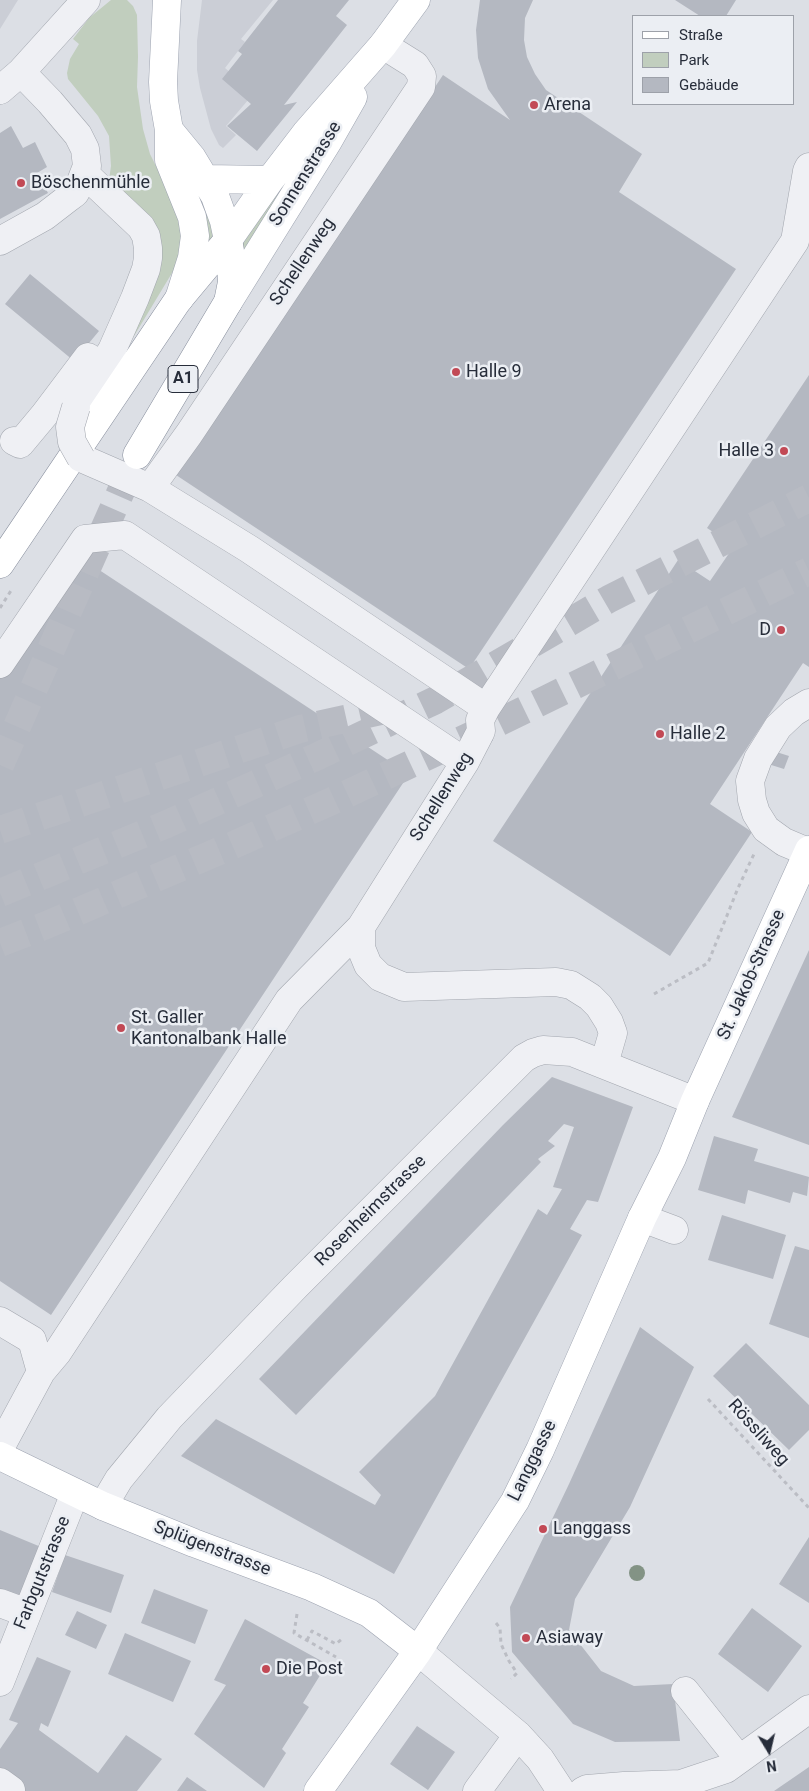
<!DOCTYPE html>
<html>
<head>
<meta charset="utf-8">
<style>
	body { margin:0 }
	#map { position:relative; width:809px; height:1791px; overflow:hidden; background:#dcdfe5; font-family:Roboto,sans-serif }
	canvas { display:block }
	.legend { position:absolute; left:632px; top:15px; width:162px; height:90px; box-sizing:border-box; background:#ebeef3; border:1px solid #9da1a9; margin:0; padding:6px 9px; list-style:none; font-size:15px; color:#272d3a }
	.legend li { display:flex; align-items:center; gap:10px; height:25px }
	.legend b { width:25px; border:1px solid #9da1a9 }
	.north { position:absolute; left:744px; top:1726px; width:50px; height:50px; -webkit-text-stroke:4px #ebeef3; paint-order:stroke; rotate:171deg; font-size:14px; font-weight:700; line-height:20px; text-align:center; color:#272d3a }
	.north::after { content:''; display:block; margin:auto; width:18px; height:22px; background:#272d3a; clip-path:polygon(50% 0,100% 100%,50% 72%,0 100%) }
</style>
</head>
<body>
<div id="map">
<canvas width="809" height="1791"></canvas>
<ul class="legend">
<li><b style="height:6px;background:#fff"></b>Straße</li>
<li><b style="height:14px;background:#c1cebe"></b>Park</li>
<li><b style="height:14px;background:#b4b8c1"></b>Gebäude</li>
</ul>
<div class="north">N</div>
</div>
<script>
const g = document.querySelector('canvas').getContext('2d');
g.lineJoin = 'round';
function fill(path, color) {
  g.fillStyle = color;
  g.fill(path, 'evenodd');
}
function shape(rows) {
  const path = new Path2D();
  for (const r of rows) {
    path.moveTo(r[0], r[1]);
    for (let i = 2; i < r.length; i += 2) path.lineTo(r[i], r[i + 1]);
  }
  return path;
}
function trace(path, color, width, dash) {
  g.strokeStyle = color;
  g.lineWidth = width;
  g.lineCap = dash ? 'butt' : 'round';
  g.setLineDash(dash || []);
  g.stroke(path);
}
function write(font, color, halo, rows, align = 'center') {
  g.font = font + ' Roboto,sans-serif';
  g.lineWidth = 5;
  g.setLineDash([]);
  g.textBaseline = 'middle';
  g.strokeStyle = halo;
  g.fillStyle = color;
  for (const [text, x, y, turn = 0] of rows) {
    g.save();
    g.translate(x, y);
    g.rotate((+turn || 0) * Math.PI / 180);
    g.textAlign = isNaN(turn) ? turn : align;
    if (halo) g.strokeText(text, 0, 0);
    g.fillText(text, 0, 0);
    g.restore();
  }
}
fill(shape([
	[0,0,18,0,0,29],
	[202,0,273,0,241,39,245,42,225,68,254,93,226,126,236,135,223,148,219,145,211,129,200,88,197,70,197,41]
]), '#cbced6');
fill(shape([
	[111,0,127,0,133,6,137,15,138,57,137,87,143,129,150,154,180,214,184,242,175,268,128,346,154,283,109,180,111,166,109,136,98,116,68,79,67,73,70,59,79,44,73,39,89,18],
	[309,143,249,251,241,249,239,239],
	[186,170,203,201,216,237,206,244]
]), '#c1cebe');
fill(shape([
	[278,0,349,0,336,16,347,25,284,105,297,102,257,151,227,126,251,104,222,79,242,54,238,51],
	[480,0,533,0,525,18,524,40,527,57,535,74,546,90,642,154,619,192,736,269,469,669,176,475,443,75,510,120,488,89,478,58,476,30],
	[675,0,736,0,726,16,700,16],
	[11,126,23,148,35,142,47,167,37,173,48,193,0,219,0,133],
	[30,274,99,331,74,361,5,304],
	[809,375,809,667,803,663,710,804,752,832,670,956,493,841,678,560,710,581,734,546,707,528],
	[78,556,409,774,51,1315,0,1281,0,674],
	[770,750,789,756,784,769,765,763],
	[809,950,809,1145,732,1117],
	[552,1077,633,1107,598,1202,587,1200,570,1229,582,1235,394,1574,181,1456,216,1419,375,1505,381,1495,359,1472,435,1396,538,1209,547,1215,562,1189,553,1187,574,1127,564,1124,548,1141,555,1146,538,1159,541,1162,296,1415,259,1379,503,1125],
	[714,1136,758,1149,754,1161,809,1177,807,1196,793,1192,790,1203,748,1190,745,1204,698,1190],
	[722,1215,786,1235,773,1279,708,1260],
	[795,1246,809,1250,809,1338,769,1324],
	[640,1327,694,1367,630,1507,575,1599,569,1630,601,1671,634,1686,673,1684,680,1741,615,1742,573,1724,512,1652,510,1607,569,1484],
	[746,1343,809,1405,809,1430,789,1450,713,1376],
	[0,1530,41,1547,18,1605,0,1598],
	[809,1537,809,1603,779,1584],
	[65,1555,124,1575,111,1613,52,1592],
	[154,1589,208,1610,195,1644,141,1623],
	[752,1608,802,1646,768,1692,718,1654],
	[77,1611,107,1625,96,1649,65,1635],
	[245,1619,327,1664,303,1703,309,1707,282,1749,286,1753,264,1788,194,1734,226,1685,214,1680],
	[125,1633,191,1661,173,1702,108,1674],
	[37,1657,71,1671,48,1727,41,1723,39,1730,98,1773,126,1735,162,1759,137,1791,25,1791,0,1773,0,1749,18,1723,9,1720],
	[417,1726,455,1752,428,1790,390,1764],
	[809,1767,809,1791,774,1791],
	[187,1777,207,1791,177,1791]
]), '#b4b8c1');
trace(shape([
	[0,765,137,455],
	[0,830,300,729,390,709],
	[0,893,167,824,316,757,436,700,609,599,809,498],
	[0,943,44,926,231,846,332,801,481,731,809,571]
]), '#b8bbc3', 28, [28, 14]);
const minor = shape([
	[0,90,21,72,86,0],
	[0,241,45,216,67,199,75,193,80,184,87,166,85,149,78,135,50,102,21,72],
	[76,407,112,350,135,298,146,269,148,258,148,248,146,236,141,227,85,174],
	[14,441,20,444,45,414,88,357],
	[81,458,150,488,249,549,486,708],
	[150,488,189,434,421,87,422,76,415,65,383,45],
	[0,664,85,539,125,535,465,762],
	[808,852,784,842,766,829,756,813,752,800,750,781,758,759,778,727,794,712,809,703],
	[604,1064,613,1033,609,1022,599,1006,590,997,571,985,556,982,404,987,380,977,368,965,361,948,361,927,465,762,481,731,480,720,486,708,795,241,807,171,809,167],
	[642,1218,674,1230],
	[0,1321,32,1340,41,1372,0,1448],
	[41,1372,57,1353,289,1000,361,927],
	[103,1506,119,1479,169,1418,295,1287,524,1058,533,1053,543,1050,572,1052,695,1101],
	[0,1603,27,1613],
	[418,1651,518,1735,540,1759,561,1791],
	[0,1682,75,1493],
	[685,1691,739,1759],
	[0,1782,11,1790],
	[477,1791,518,1735],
	[583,1791,587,1789,624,1786,681,1784,726,1769,809,1709]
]);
const major = shape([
	[167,0,163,82,164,101,169,130,169,160,192,217,195,236,192,258,179,299],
	[169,130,192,158,215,196,224,221,228,240],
	[205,179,270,180],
	[228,240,270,180,306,133,383,45,416,0],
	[228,302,328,141,353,97],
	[0,1456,103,1506,194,1543,312,1587,369,1613,418,1651],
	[318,1791,418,1651,515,1501,540,1450,642,1218,672,1158,695,1101,809,850]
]);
const highway = shape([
	[137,455,228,302,232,282,230,251,228,240],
	[0,564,178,300,228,240]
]);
trace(minor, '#a2a6ae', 29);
trace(major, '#9da3b0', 29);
trace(highway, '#858c9b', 29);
trace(shape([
	[0,608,12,589],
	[654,994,708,963,738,888,754,854],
	[708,1399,809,1508],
	[297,1614,294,1633,336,1657],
	[496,1623,500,1628,501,1644,509,1661,517,1673,511,1679],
	[307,1640,312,1631,336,1644,342,1639]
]), '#bbbdc4', 3, [4, 4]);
trace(minor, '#eff0f4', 28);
trace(major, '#fff', 28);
trace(highway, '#fff', 28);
const minorBridge = shape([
	[76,407,70,427,72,442,81,458]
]);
trace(minorBridge, '#a2a6ae', 29, []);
trace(minorBridge, '#eff0f4', 28);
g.fillStyle = '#839385';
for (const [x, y] of [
	[637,1573]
]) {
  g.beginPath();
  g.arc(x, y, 8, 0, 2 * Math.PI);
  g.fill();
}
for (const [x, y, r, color] of [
	[534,105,5,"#c24955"],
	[21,183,5,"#c24955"],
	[456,372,5,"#c24955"],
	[784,451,5,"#c24955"],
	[781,630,5,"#c24955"],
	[660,734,5,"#c24955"],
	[121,1028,5,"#c24955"],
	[543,1529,5,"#c24955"],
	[526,1638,5,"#c24955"],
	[266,1669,5,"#c24955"]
]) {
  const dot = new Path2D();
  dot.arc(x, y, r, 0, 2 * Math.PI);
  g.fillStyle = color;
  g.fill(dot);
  trace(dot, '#ebeef3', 2);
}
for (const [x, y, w] of [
	[183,379,30]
]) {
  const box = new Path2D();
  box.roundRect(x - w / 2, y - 13.5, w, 27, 4);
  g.fillStyle = '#ebeef3';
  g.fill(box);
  trace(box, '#272d3a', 1);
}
write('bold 16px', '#272d3a', null, [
	["A1",183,379]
]);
write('18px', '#272d3a', '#ebeef3', [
	["Arena",544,105],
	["Böschenmühle",31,183],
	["Halle 9",466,372],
	["Halle 3",774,451,"right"],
	["D",771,630,"right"],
	["Halle 2",670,734],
	["St. Galler",131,1018],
	["Kantonalbank Halle",131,1039],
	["Langgass",553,1529],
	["Asiaway",536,1638],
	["Die Post",276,1669]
], 'left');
write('18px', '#272d3a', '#ebeef3', [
	["Sonnenstrasse",306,174,-58],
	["Schellenweg",303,262,-56],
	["Schellenweg",442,797,-58],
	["St. Jakob-Strasse",752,975,-66],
	["Rosenheimstrasse",371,1211,-45],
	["Rössliweg",758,1433,48],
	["Langgasse",533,1461,-64],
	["Splügenstrasse",212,1549,21],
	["Farbgutstrasse",43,1573,-68]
]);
</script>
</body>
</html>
